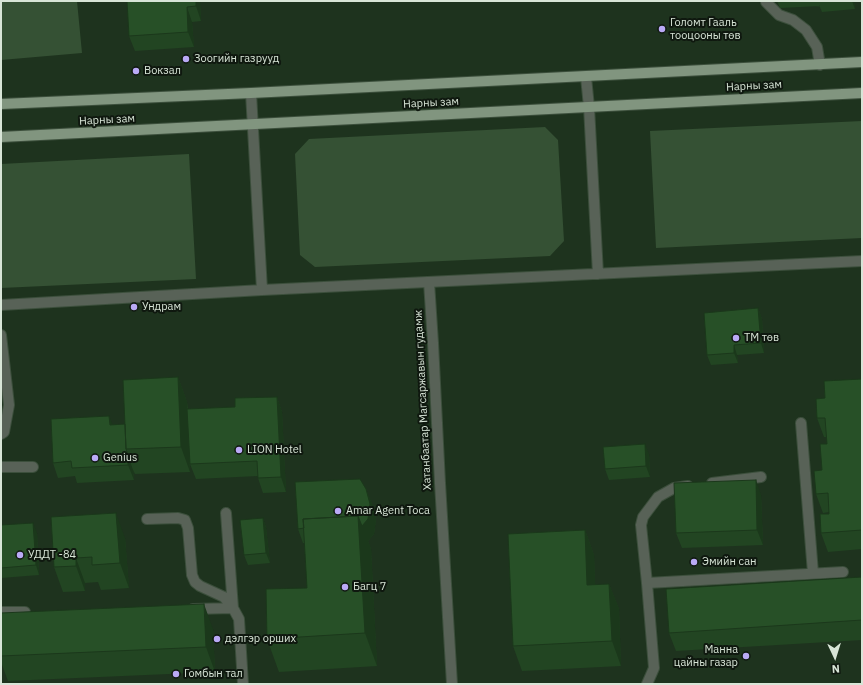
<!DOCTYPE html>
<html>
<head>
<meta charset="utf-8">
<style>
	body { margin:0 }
	#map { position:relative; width:863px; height:685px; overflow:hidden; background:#1e331e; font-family:"IBM Plex Sans",sans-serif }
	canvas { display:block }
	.frame { position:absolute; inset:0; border:2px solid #d8e5d7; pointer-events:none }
	.north { position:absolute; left:815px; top:637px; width:40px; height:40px; -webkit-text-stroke:3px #0f180f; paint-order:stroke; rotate:176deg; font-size:11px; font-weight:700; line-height:16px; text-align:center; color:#d8e5d7 }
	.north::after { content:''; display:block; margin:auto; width:14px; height:18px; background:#d8e5d7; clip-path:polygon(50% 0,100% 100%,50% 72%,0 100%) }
</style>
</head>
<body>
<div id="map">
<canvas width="863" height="685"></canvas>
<div class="frame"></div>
<div class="north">N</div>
</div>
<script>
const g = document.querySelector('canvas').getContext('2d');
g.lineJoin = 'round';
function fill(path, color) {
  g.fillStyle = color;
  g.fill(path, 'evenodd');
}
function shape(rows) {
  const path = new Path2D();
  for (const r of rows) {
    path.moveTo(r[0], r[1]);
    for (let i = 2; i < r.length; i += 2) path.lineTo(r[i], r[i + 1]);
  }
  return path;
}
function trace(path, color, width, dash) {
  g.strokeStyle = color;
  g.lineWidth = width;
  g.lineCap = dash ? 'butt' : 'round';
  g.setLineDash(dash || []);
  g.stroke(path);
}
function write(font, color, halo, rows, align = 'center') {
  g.font = font + ' "IBM Plex Sans",sans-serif';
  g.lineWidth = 4;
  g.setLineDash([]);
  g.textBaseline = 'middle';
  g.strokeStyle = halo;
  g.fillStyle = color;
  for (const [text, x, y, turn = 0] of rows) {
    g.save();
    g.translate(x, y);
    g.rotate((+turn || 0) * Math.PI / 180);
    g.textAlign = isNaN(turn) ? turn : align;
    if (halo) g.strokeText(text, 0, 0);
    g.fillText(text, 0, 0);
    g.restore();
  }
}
fill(shape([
	[1,1,77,1,82,53,1,60],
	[862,121,862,238,656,248,650,131],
	[545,127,558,140,564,241,550,256,315,267,300,255,295,154,309,139],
	[189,154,196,279,1,288,1,164]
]), '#355134');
const minor = shape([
	[766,1,766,2,779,15,793,20,806,30,817,47,820,65],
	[586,77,589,107,598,274],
	[251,93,262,290],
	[429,282,433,343,440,483,452,684],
	[1,305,262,290,862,261],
	[1,335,9,405,4,432,1,434],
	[801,423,813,573],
	[1,467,33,467],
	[712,483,761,477],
	[147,519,178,518,185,520,188,528,192,575,195,582,200,586,224,597,233,608,239,619,243,684],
	[647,583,843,572],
	[193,609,233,608,226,513],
	[1,612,25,612],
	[647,684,654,668,647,583,641,525,643,517,658,497,674,488,688,486]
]);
const major = shape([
	[1,104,251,93,862,62],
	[1,137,862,93]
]);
trace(minor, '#3c4f3c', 12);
trace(major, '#3c4f3c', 12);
trace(minor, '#586257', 10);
trace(major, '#81957f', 10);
fill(shape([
	[127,1,200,1,201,21,192,22,194,47,135,51,129,36],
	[777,1,854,1,855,9,822,12,819,5,820,6,780,8],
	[758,308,762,319,764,353,737,355,738,363,711,365,707,355],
	[178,377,187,402,188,409,235,407,277,397,282,412,286,492,263,493,258,478,258,476,196,479,190,464,189,430,190,472,135,474,133,470,134,480,77,483,75,476,58,478,53,463,109,416,112,425,125,424],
	[862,379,862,549,828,552,821,533,829,514,829,512,823,513,816,494,822,470,827,444,827,437,824,437,817,418,825,398],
	[649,454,650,477,609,480,605,469],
	[366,489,372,504,376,519,374,534,368,541,371,549,377,666,279,672,267,639,307,588,305,543,303,543,298,529],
	[761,495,763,545,682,548,676,533],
	[263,518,266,528,270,563,248,565,244,555],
	[1,525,37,533,39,575,1,578],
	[585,530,594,555,595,585,609,584,619,609,621,666,522,671,513,646],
	[125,538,129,588,101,590,98,582,85,583,85,591,63,592,54,567],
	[862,577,862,640,676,651,669,633],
	[1,613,213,629,215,672,8,681,1,662]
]), '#224522');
fill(shape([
	[196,1,200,1,201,21,196,6],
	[852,1,854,1,855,9],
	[187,7,192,22,194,47,188,32],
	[758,308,762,319,764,353,761,343],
	[734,345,737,355,738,363,734,353],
	[178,377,187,402,190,472,181,447],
	[277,397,282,412,286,492,281,477],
	[109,416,115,431,110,425],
	[645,444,649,454,650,477,646,466],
	[128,455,133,470,134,480,128,465],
	[756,480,761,495,763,545,757,530],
	[366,489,372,504,376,519,374,534,368,541,371,549,377,666,365,633,358,516],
	[116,513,125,538,129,588,120,563],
	[263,518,266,528,270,563,266,553],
	[33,523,37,533,39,575,36,565],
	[585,530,594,555,596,610,587,585],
	[76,558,85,583,85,591,76,566],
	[609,584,619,609,621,666,612,641],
	[204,604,213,629,215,672,206,647]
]), '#1b381b');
const building = shape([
	[127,1,196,1,196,6,187,7,188,32,129,36,127,1],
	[758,308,761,343,734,345,734,353,707,355,704,313,758,308],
	[178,377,181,447,126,449,123,380,178,377],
	[862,379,862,530,821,533,820,514,829,514,828,493,816,494,814,471,822,470,820,444,827,444,825,418,817,418,816,399,825,398,824,381,862,379],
	[277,397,281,477,258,478,257,461,190,464,187,409,235,407,235,398,277,397],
	[109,416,110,425,125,424,126,449,128,455,128,465,72,468,71,461,53,463,51,419,109,416],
	[645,444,646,466,605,469,603,447,645,444],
	[360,479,366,489,370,504,368,519,362,526,358,516,303,519,304,528,298,529,295,482,360,479],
	[756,480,757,530,676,533,674,483,756,480],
	[116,513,120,563,92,565,92,557,76,558,76,566,54,567,51,517,116,513],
	[358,516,365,633,267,639,266,589,307,588,303,519,358,516],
	[263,518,266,553,244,555,240,520,263,518],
	[33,523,36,565,1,568,1,525,33,523],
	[585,530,587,585,609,584,612,641,513,646,508,534,585,530],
	[862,577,862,620,669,633,666,589,862,577],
	[204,604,206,647,1,656,1,613,204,604]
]);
fill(building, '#275027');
trace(building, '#1b381b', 1);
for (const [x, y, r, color] of [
	[662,29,4,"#baaaf6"],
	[186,59,4,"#baaaf6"],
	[136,71,4,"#baaaf6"],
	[134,307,4,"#baaaf6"],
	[736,338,4,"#baaaf6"],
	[239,450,4,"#baaaf6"],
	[95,458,4,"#baaaf6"],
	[338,511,4,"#baaaf6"],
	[20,555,4,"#baaaf6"],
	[694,562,4,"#baaaf6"],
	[345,587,4,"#baaaf6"],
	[217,639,4,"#baaaf6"],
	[746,656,4,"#baaaf6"],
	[176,674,4,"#baaaf6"]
]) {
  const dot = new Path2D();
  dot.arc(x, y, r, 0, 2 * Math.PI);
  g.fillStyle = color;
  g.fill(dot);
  trace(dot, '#0f180f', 1.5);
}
write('11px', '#d8e5d7', '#0f180f', [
	["Голомт Гааль",670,23],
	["тооцооны төв",670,36],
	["Зоогийн газрууд",194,59],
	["Вокзал",144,71],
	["Ундрам",142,307],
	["TM төв",744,338],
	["LION Hotel",247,450],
	["Genius",103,458],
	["Amar Agent Toca",346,511],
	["УДДТ -84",28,555],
	["Эмийн сан",702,562],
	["Багц 7",353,587],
	["дэлгэр орших",225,639],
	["Манна",738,650,"right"],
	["цайны газар",738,663,"right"],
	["Гомбын тал",184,674]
], 'left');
write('11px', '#d8e5d7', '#0f180f', [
	["Нарны зам",754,86,-3],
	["Нарны зам",431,103,-3],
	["Нарны зам",107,120,-3],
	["Хатанбаатар Магсаржавын гудамж",423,400,-93]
]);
</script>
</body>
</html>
